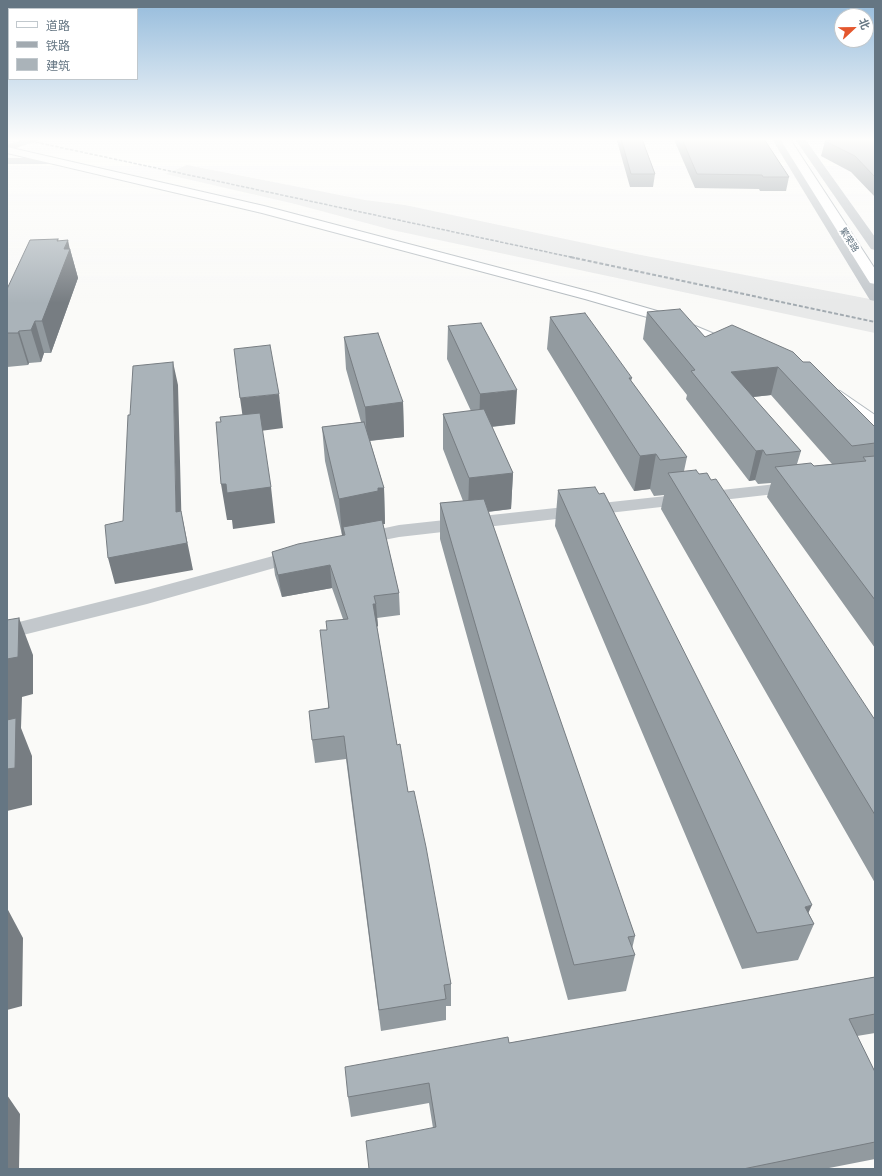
<!DOCTYPE html>
<html>
<head>
<meta charset="utf-8">
<style>
	body { margin:0 }
	#map { position:relative; width:882px; height:1176px; overflow:hidden; background:#fafaf8; font-family:Quicksand,"Noto Sans SC",sans-serif }
	canvas { display:block }
	.frame { position:absolute; inset:0; border:8px solid #657683; pointer-events:none }
	.legend { position:absolute; left:8px; top:8px; width:130px; height:72px; box-sizing:border-box; background:#fff; border:1px solid #c1c8cd; margin:0; padding:5px 7px; list-style:none; font-size:12px; color:#657683 }
	.legend li { display:flex; align-items:center; gap:8px; height:20px }
	.legend b { width:20px; border:1px solid #c1c8cd }
	.north { position:absolute; left:834px; top:8px; width:40px; height:40px; box-sizing:border-box; background:#fff; border:1px solid #c1c8cd; border-radius:50%; rotate:68deg; font-size:11px; font-weight:700; line-height:16px; text-align:center; color:#657683 }
	.north::after { content:''; display:block; margin:auto; width:14px; height:18px; background:#e4572e; clip-path:polygon(50% 0,100% 100%,50% 72%,0 100%) }
</style>
</head>
<body>
<div id="map">
<canvas width="882" height="1176"></canvas>
<div class="frame"></div>
<ul class="legend">
<li><b style="height:5px;background:#fff"></b>道路</li>
<li><b style="height:5px;background:#a2aab0"></b>铁路</li>
<li><b style="height:11px;background:#aab3b9"></b>建筑</li>
</ul>
<div class="north">北</div>
</div>
<script>
const g = document.querySelector('canvas').getContext('2d');
g.lineJoin = 'round';
function fill(path, color) {
  g.fillStyle = color;
  g.fill(path, 'evenodd');
}
function shape(rows) {
  const path = new Path2D();
  for (const r of rows) {
    path.moveTo(r[0], r[1]);
    for (let i = 2; i < r.length; i += 2) path.lineTo(r[i], r[i + 1]);
  }
  return path;
}
function trace(path, color, width, dash) {
  g.strokeStyle = color;
  g.lineWidth = width;
  g.lineCap = dash ? 'butt' : 'round';
  g.setLineDash(dash || []);
  g.stroke(path);
}
function write(font, color, halo, rows, align = 'center') {
  g.font = font + ' Quicksand,"Noto Sans SC",sans-serif';
  g.lineWidth = 4;
  g.setLineDash([]);
  g.textBaseline = 'middle';
  g.strokeStyle = halo;
  g.fillStyle = color;
  for (const [text, x, y, turn = 0] of rows) {
    g.save();
    g.translate(x, y);
    g.rotate((+turn || 0) * Math.PI / 180);
    g.textAlign = isNaN(turn) ? turn : align;
    if (halo) g.strokeText(text, 0, 0);
    g.fillText(text, 0, 0);
    g.restore();
  }
}
fill(shape([
	[187,165,365,200,405,205,636,254,875,300,875,333,392,230,295,204,165,174]
]), '#e8e9e9');
const secondary = shape([
	[780,139,790,139,875,269,875,284,870,283,868,280,780,139],
	[7,147,264,206,595,293,664,313,741,345,743,348,741,351,735,353,729,351,654,319,585,299,262,213,7,153,7,147],
	[834,390,840,391,875,415,875,429,869,428,859,419,828,399,825,395,828,391,834,390]
]);
trace(secondary, '#b3babf', 2);
fill(shape([
	[25,139,39,139,37,141,7,151,7,145,25,139],
	[772,139,782,139,875,286,875,301,870,300,868,297,772,139],
	[795,139,805,139,875,237,875,250,871,249,795,139],
	[7,158,55,158,60,161,55,164,7,164,7,158],
	[795,482,801,483,804,487,801,491,399,537,359,545,352,543,350,539,352,535,399,525,795,482],
	[299,549,306,551,309,555,306,559,147,604,7,639,7,625,147,590,299,549]
]), '#c3c8cc');
fill(secondary, '#fff');
trace(shape([
	[21,139,575,258]
]), '#a2aab0', 1.5, [3.5, 1.5]);
trace(shape([
	[570,257,875,322]
]), '#a2aab0', 2, [4, 2]);
fill(shape([
	[617,139,642,139,655,174,653,187,630,187,617,141],
	[676,139,764,139,789,177,786,191,760,191,759,189,695,188,675,142],
	[875,139,875,197,851,172,821,156,825,141],
	[59,241,70,249,78,278,51,353,44,353,41,362,29,363,28,365,7,367,7,289],
	[647,312,705,337,803,362,875,427,875,648,767,497,771,483,758,484,755,480,749,481,686,399,687,395,643,339],
	[771,395,832,464,814,466,797,464,801,451,753,397],
	[550,317,632,378,631,381,687,457,684,471,875,720,875,883,661,509,664,495,654,496,650,489,634,491,547,349],
	[448,326,515,424,492,427,513,473,511,509,488,512,635,936,632,949,635,955,626,991,568,1000,440,539,440,503,463,501,443,449,443,414,471,411,447,359],
	[344,337,403,402,404,437,370,441,384,488,385,524,383,524,399,593,400,615,377,618,378,626,377,627,397,745,408,792,451,984,451,1006,446,1006,446,1020,381,1031,346,759,315,763,312,740,328,708,327,630,343,619,332,588,282,597,275,575,272,552,344,535,342,535,325,461,322,427,361,422,346,369],
	[558,490,809,914,814,924,798,960,742,969,555,526],
	[875,977,875,1033,857,1036,875,1072,875,1159,824,1169,369,1169,433,1128,429,1103,351,1117,348,1097,509,1043]
]), '#929a9f');
fill(shape([
	[58,239,64,264,64,249,68,240,70,250,70,249,78,278,51,353,42,321,57,241],
	[35,321,44,353,41,362,31,330],
	[19,331,29,363,28,365,18,333],
	[173,362,178,385,182,538,176,512],
	[778,367,771,395,725,400,731,372],
	[517,390,515,424,479,428,480,394],
	[279,394,283,428,245,433,240,398],
	[403,402,404,437,367,441,365,407],
	[763,450,755,480,749,481,756,451],
	[656,454,650,489,634,491,640,456],
	[513,473,511,509,468,514,469,478],
	[221,484,226,484,271,487,275,523,233,529,232,520,227,520],
	[378,488,384,488,385,524,343,527,344,535,342,535,339,499],
	[181,511,193,570,115,584,108,558],
	[330,565,332,588,282,597,278,575],
	[373,604,376,604,378,626,374,627],
	[19,618,33,655,33,694,22,697,21,728,32,756,32,805,7,811,7,659],
	[812,905,803,925,805,907],
	[7,908,23,938,22,1006,7,1010,7,1019],
	[7,1095,20,1114,19,1169,7,1169]
]), '#777d82');
const building = shape([
	[621,139,642,139,655,174,631,174,621,139],
	[682,139,764,139,789,177,763,177,762,175,697,174,682,139],
	[841,139,875,139,875,177,855,156,825,141,841,139],
	[58,239,57,241,68,240,64,249,70,249,42,321,35,321,31,330,19,331,18,333,7,333,7,289,30,240,58,239],
	[680,309,705,337,732,325,793,352,803,362,810,362,875,427,875,443,852,446,778,367,731,372,801,451,766,455,763,450,756,451,691,371,695,370,647,312,680,309],
	[585,313,632,378,629,378,687,457,660,460,656,454,640,456,550,317,585,313],
	[481,323,517,390,480,394,448,326,481,323],
	[378,333,403,402,365,407,344,337,378,333],
	[270,345,279,394,240,398,234,349,270,345],
	[173,362,176,512,181,511,187,543,108,558,105,525,123,521,128,415,130,415,133,366,173,362],
	[484,409,513,473,469,478,443,414,484,409],
	[260,413,271,487,227,493,226,484,221,484,216,422,221,422,220,417,260,413],
	[364,422,384,488,378,488,378,491,339,499,322,427,364,422],
	[875,456,875,600,775,467,811,463,814,466,866,461,863,457,875,456],
	[696,470,699,474,707,473,711,480,716,479,875,720,875,815,668,473,696,470],
	[595,487,599,494,604,493,812,905,805,907,814,924,757,933,558,490,595,487],
	[484,499,635,936,628,937,635,955,574,965,440,503,484,499],
	[382,520,399,593,374,596,376,604,373,604,397,745,400,744,408,792,414,791,426,847,451,984,444,985,446,999,379,1010,344,736,312,740,309,711,329,708,320,630,327,630,326,621,348,619,330,565,278,575,272,552,298,544,345,535,343,527,382,520],
	[19,618,18,657,7,659,7,620,19,618],
	[16,718,15,768,7,769,7,720,16,718],
	[875,977,875,1014,849,1019,875,1072,875,1142,743,1169,369,1169,366,1141,436,1127,429,1083,348,1097,345,1067,508,1037,509,1043,875,977]
]);
fill(building, '#aab3b9');
trace(building, '#777d82', 1);
const sky = g.createLinearGradient(0, 0, 0, 303);
sky.addColorStop(0, '#96bcdc');
sky.addColorStop(0.46, '#fdfdfc');
sky.addColorStop(1, '#fdfdfc00');
g.fillStyle = sky;
g.fillRect(0, 0, 882, 303);
write('9px', '#657683', '#fff', [
	["繁荣路",849,240,57]
]);
</script>
</body>
</html>
